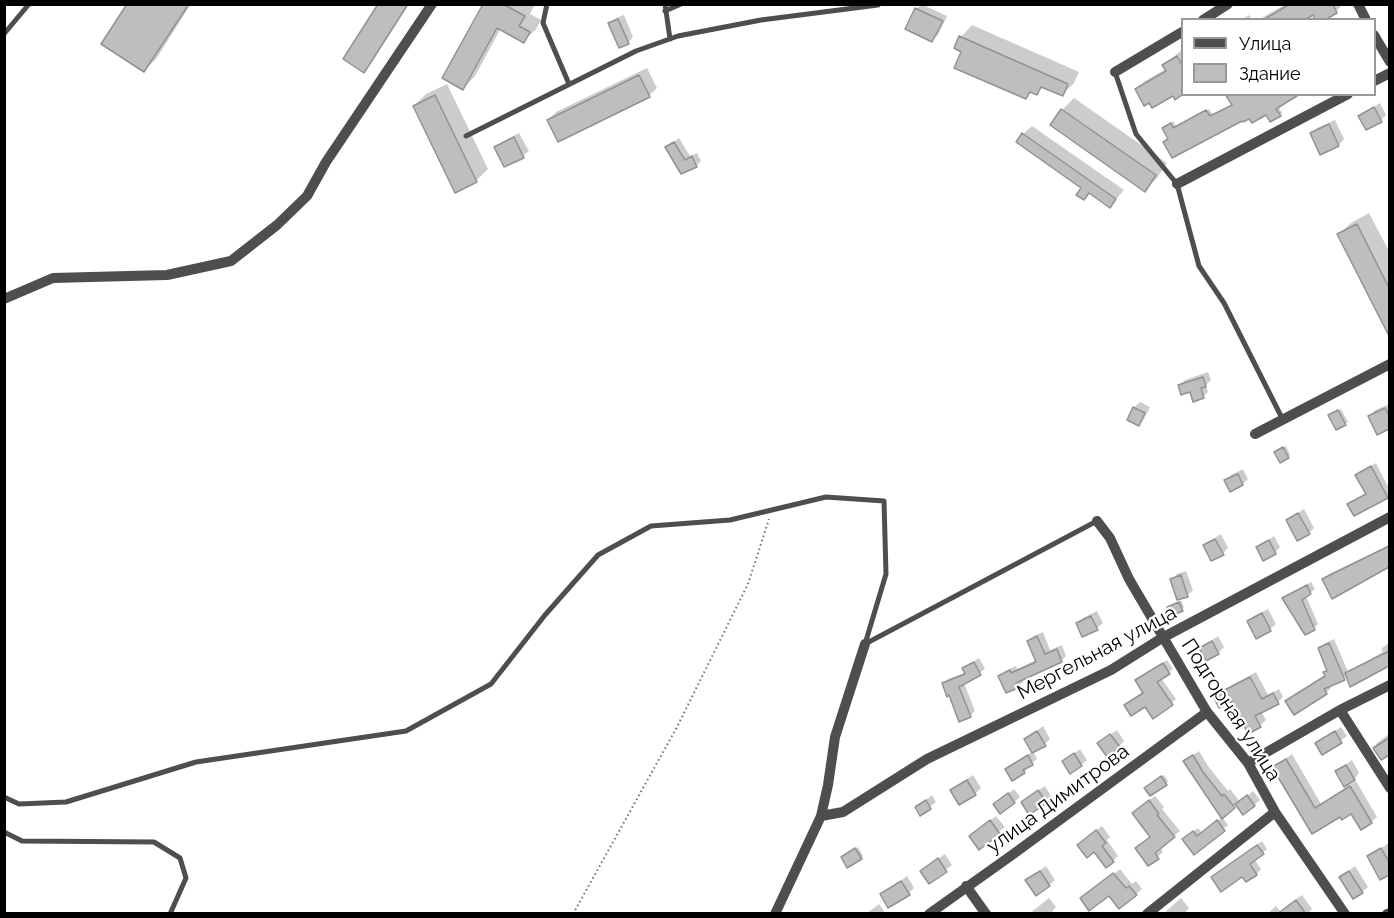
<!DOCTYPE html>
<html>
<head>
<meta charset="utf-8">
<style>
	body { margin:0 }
	#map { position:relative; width:1394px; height:918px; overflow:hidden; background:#fff; font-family:Raleway,sans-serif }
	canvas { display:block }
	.frame { position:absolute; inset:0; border:6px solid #000; pointer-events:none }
	.legend { position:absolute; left:1181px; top:18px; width:195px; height:78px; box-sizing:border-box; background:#fff; border:2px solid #999; margin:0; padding:8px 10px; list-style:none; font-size:18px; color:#000 }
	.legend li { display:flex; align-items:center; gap:12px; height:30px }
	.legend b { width:30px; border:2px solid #999 }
</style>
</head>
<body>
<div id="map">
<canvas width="1394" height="918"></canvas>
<div class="frame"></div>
<ul class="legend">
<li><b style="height:8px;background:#4e4e4e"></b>Улица</li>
<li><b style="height:16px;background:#bebebe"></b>Здание</li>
</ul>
</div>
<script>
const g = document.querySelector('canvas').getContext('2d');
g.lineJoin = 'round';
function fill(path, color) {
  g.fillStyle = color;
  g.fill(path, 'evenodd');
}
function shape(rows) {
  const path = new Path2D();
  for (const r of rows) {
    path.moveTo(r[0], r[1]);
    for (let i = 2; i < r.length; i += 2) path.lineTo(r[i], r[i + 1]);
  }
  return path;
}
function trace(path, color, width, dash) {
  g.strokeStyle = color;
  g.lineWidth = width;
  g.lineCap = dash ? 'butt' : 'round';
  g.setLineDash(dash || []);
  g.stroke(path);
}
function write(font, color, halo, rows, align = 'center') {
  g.font = font + ' Raleway,sans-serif';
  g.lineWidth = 4.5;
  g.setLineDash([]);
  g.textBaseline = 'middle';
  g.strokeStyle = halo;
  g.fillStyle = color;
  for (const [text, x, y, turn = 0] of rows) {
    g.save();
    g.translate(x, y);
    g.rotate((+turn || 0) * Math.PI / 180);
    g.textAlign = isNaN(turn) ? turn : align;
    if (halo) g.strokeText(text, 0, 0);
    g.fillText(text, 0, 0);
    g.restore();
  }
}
fill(shape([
	[129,4,191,4,156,59,144,70],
	[380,4,409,4,372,62,363,71],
	[484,4,535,4,530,14,541,20,536,29,524,41,501,28,475,76,463,88],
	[921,4,947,16,938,35,932,40,917,9],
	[1286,4,1343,4,1336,11,1314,13,1302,20,1258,20],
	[624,15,633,37,628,43,610,23,616,18],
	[1249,15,1252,20,1241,20],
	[972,25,1079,72,1074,83,1062,95,1044,86,1037,93,1032,91,1026,97,963,51,961,37],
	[1182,50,1182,93,1175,98,1173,94,1137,90,1145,81,1166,69,1164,65],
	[647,68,657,88,649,96,548,120,556,112],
	[447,84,488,169,476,181,414,106,426,94],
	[1074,98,1167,163,1157,178,1145,190,1062,110],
	[1380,103,1386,115,1381,120,1360,116],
	[1233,104,1278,106,1282,113,1280,115,1266,113,1170,139,1164,128,1173,121,1176,126,1209,109,1213,115],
	[1335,120,1344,139,1339,145,1321,153,1311,134,1317,128],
	[1032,126,1124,190,1118,197,1110,206,1083,187,1023,134],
	[519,133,529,151,523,156,496,147,502,142],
	[679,138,690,156,697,153,701,161,696,166,682,172,667,148],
	[1369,213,1390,253,1390,333,1339,234,1351,223],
	[1208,372,1211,380,1206,385,1208,392,1203,397,1180,385,1185,380],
	[1140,402,1150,407,1144,419,1139,424,1134,408],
	[1390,404,1390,427,1377,433,1370,416,1375,410],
	[1341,409,1348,422,1345,424,1333,413],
	[1286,446,1290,455,1288,457,1278,450],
	[1376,463,1387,485,1390,484,1390,495,1355,514,1349,504,1367,493,1357,475],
	[1243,469,1248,479,1243,484,1226,481,1231,475],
	[1304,509,1314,528,1309,533,1288,520],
	[1221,534,1228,548,1223,553,1204,545],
	[1274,536,1280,547,1275,553,1257,548],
	[1390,545,1390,557,1323,579,1329,574],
	[1186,571,1193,590,1187,596,1172,579,1177,574],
	[1311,582,1315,589,1306,596,1318,624,1314,629,1284,598],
	[1181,600,1184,607,1182,609,1169,607],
	[1268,609,1276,624,1270,629,1257,636,1249,621,1254,616],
	[1097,611,1103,623,1097,628,1083,635,1077,624,1083,618],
	[1043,632,1050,650,1062,645,1066,656,1061,661,1021,679,1023,682,1017,687,1007,691,1000,676,1005,671,1016,666,1017,669,1036,660,1029,641,1034,636],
	[1218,636,1224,647,1218,653,1201,648],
	[1334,639,1348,672,1383,652,1381,649,1390,642,1390,665,1351,685,1347,675,1330,685,1331,688,1326,693,1294,713,1287,701,1326,675,1328,670,1320,648,1325,643],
	[979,658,985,669,964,683,975,711,970,716,943,684,948,679,966,672,964,668],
	[1167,660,1173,669,1161,678,1176,699,1172,703,1145,705,1130,701,1144,692,1137,680],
	[1256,672,1268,695,1279,689,1283,697,1278,702,1261,711,1266,720,1260,726,1233,699,1215,697,1221,691],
	[1043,726,1050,739,1045,744,1025,739],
	[1341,727,1347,736,1323,753,1317,743],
	[1117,730,1124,741,1119,746,1105,738],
	[1390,733,1390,753,1382,758,1376,744],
	[1080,749,1087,760,1081,765,1064,761],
	[1033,751,1037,759,1028,766,1029,767,1024,772,1007,770],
	[1199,751,1208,766,1228,791,1230,789,1240,802,1253,791,1260,800,1254,805,1237,804,1222,817,1185,761],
	[1292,754,1321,804,1356,781,1377,817,1371,822,1352,812,1340,815,1312,832,1274,767],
	[1352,760,1359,773,1354,779,1337,771],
	[973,775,981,788,975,794,951,790],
	[1164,775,1168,781,1166,784,1148,786],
	[1045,786,1051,796,1046,802,1028,797],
	[1014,789,1020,797,1014,802,1001,799],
	[932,795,936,802,921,814,917,807],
	[1155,796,1164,807,1162,809,1180,831,1160,847,1163,852,1149,864,1152,836,1140,807],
	[996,816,1005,827,979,847,971,836],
	[1222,817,1228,825,1194,853,1188,835,1198,828,1202,833],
	[1102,826,1110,837,1107,840,1118,856,1113,861,1084,840],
	[1262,841,1267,849,1254,859,1261,869,1257,874,1247,880,1243,874,1218,873],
	[1390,842,1390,872,1381,878,1369,857],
	[858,847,863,856,861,858,845,855],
	[945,854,952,865,929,882,922,871],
	[1046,866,1055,880,1049,885,1027,880],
	[1355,866,1368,887,1362,892,1341,877],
	[1120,869,1132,884,1136,881,1142,889,1136,894,1088,893],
	[907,876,914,888,909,893,882,894],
	[1302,895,1312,909,1307,914,1267,914,1276,906,1280,911],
	[1049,898,1056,907,1051,913,1029,914],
	[1181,898,1189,908,1184,914,1163,914],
	[879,904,886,914,866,914]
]), '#0003');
const building = shape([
	[127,4,189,4,144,72,101,44,127,4],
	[378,4,408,4,364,73,343,59,378,4],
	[483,4,503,4,525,16,519,26,530,32,524,43,497,28,463,90,442,78,483,4],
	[1290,4,1333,4,1337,13,1325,20,1315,20,1313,15,1305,20,1263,20,1290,4],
	[915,8,943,21,932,42,905,29,915,8],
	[618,19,629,44,619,48,608,23,618,19],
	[959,36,1068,84,1063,96,1041,87,1037,95,1030,92,1026,99,954,68,961,52,954,48,959,36],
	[1177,56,1182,65,1182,95,1175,100,1173,96,1152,108,1149,103,1144,106,1135,89,1166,71,1162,65,1177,56],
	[639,75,650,97,558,142,547,120,639,75],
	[1225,94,1300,94,1276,109,1281,116,1270,122,1266,115,1252,123,1249,119,1243,122,1242,121,1172,158,1163,142,1168,139,1162,128,1171,123,1173,128,1206,110,1210,116,1232,105,1225,94],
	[435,95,477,182,455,193,413,106,435,95],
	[1374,107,1382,122,1366,130,1358,116,1374,107],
	[1061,109,1156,175,1145,192,1050,125,1061,109],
	[1329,124,1339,146,1320,155,1310,133,1329,124],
	[1022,133,1116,199,1110,208,1089,193,1084,200,1076,195,1081,188,1016,142,1022,133],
	[514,137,524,158,504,167,494,147,514,137],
	[674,142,685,160,692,156,697,167,681,174,665,147,674,142],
	[1357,224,1389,288,1389,336,1337,234,1357,224],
	[1203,377,1206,387,1201,388,1204,398,1193,402,1190,392,1181,395,1178,385,1203,377],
	[1133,407,1145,413,1139,426,1127,420,1133,407],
	[1385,408,1389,416,1389,429,1377,435,1368,416,1385,408],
	[1338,410,1346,425,1336,430,1328,415,1338,410],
	[1283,447,1289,458,1280,463,1274,452,1283,447],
	[1371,466,1388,498,1354,516,1347,504,1366,494,1355,475,1371,466],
	[1238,474,1243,485,1230,492,1224,480,1238,474],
	[1298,513,1310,534,1297,541,1286,520,1298,513],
	[1215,539,1224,555,1211,561,1203,545,1215,539],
	[1269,540,1276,554,1263,561,1256,547,1269,540],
	[1389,546,1389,567,1332,599,1322,579,1389,546],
	[1181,575,1188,597,1177,600,1170,579,1181,575],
	[1307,585,1311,594,1302,600,1315,630,1305,635,1282,598,1307,585],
	[1179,602,1183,611,1171,616,1167,607,1179,602],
	[1262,613,1271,631,1256,639,1247,621,1262,613],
	[1091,616,1098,630,1082,637,1076,623,1091,616],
	[1037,636,1045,654,1057,649,1062,662,1016,683,1018,688,1006,693,998,676,1010,670,1011,673,1036,662,1027,641,1037,636],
	[1212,641,1219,654,1206,661,1199,648,1212,641],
	[1329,643,1345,680,1324,689,1327,694,1294,715,1285,701,1325,676,1323,672,1327,671,1318,648,1329,643],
	[1389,651,1389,666,1350,687,1345,673,1389,651],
	[974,662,981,675,959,687,971,717,959,722,949,695,947,697,942,683,965,674,962,668,974,662],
	[1163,663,1170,674,1157,682,1173,705,1153,719,1145,707,1131,716,1124,705,1143,693,1135,680,1163,663],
	[1250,677,1262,699,1273,693,1279,704,1255,716,1261,727,1248,734,1232,701,1219,708,1213,696,1250,677],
	[1037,731,1046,746,1032,753,1024,739,1037,731],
	[1335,731,1342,743,1322,755,1315,743,1335,731],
	[1110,734,1120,747,1107,757,1097,743,1110,734],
	[1389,738,1389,755,1381,760,1373,748,1389,738],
	[1074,753,1082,766,1070,774,1062,761,1074,753],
	[1028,755,1033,765,1023,770,1025,773,1012,781,1005,769,1028,755],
	[1193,755,1203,772,1222,796,1224,794,1235,808,1222,819,1183,761,1193,755],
	[1286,759,1315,808,1350,786,1372,823,1361,830,1351,814,1342,820,1340,817,1312,834,1272,767,1286,759],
	[1346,765,1355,780,1344,787,1335,771,1346,765],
	[1161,776,1167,785,1150,796,1144,788,1161,776],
	[967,780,976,795,959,805,950,790,967,780],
	[1038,790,1047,803,1029,815,1021,802,1038,790],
	[1008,793,1015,803,1000,814,993,804,1008,793],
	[1247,795,1255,806,1243,815,1235,804,1247,795],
	[926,800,931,809,920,816,915,807,926,800],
	[1149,800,1159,814,1157,815,1175,837,1155,853,1159,859,1148,866,1135,848,1150,837,1132,813,1149,800],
	[990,820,1000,834,979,850,969,836,990,820],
	[1217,820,1225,831,1194,855,1182,839,1193,831,1197,836,1217,820],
	[1096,830,1106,843,1102,846,1114,862,1106,868,1094,852,1087,858,1077,845,1096,830],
	[1257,845,1264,854,1250,864,1257,875,1246,882,1242,877,1221,892,1211,877,1257,845],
	[855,848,862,859,847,868,841,857,855,848],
	[1381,848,1389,862,1389,875,1380,880,1367,856,1381,848],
	[938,858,947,872,929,884,920,871,938,858],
	[1040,871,1050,886,1036,896,1025,880,1040,871],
	[1349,871,1363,893,1353,899,1339,877,1349,871],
	[1113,873,1126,888,1129,886,1137,895,1119,909,1109,896,1089,911,1080,898,1113,873],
	[901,881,910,895,888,908,880,894,901,881],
	[1296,900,1306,914,1277,914,1296,900]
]);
fill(building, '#bebebe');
trace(building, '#929292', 1.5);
trace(shape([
	[573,914,677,727,748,584,769,519]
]), '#707070', 2, [1.5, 3]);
trace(shape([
	[547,4,543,23,569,84],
	[665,4,670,39],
	[665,11,681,4],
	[4,34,29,4],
	[1115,72,1136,134,1177,184,1199,266,1224,303,1283,420],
	[466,136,636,51,678,36,761,20,878,5],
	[865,644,1097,521],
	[4,797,19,804,66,802,196,762,406,731,491,684,545,615,598,555,651,526,730,520,826,497,884,501,886,574,865,644],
	[4,832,22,841,154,842,180,858,186,878,170,914]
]), '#4e4e4e', 5);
trace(shape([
	[1358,4,1366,20],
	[1203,20,1228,4],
	[1374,35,1390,62],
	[1115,72,1182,32],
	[1374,81,1390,73],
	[1177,184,1348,94],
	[4,299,53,278,167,275,231,261,277,225,307,196,326,162,432,4],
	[1255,434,1390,364],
	[1097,521,1110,538,1129,579,1207,712,1248,763,1275,812,1345,914],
	[1340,710,1390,788],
	[1248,763,1340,710,1390,685],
	[821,816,843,812,927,759,1111,670,1162,638,1390,517],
	[966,886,986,914],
	[775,914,821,816,828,785,835,737,865,644],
	[929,914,1012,855,1207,712],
	[1147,914,1275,812],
	[1387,914,1390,913]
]), '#4e4e4e', 10);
write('20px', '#000', '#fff', [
	["Мергельная улица",1097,653,-28],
	["Подгорная улица",1231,710,57],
	["улица Димитрова",1058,799,-36]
]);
</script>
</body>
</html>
